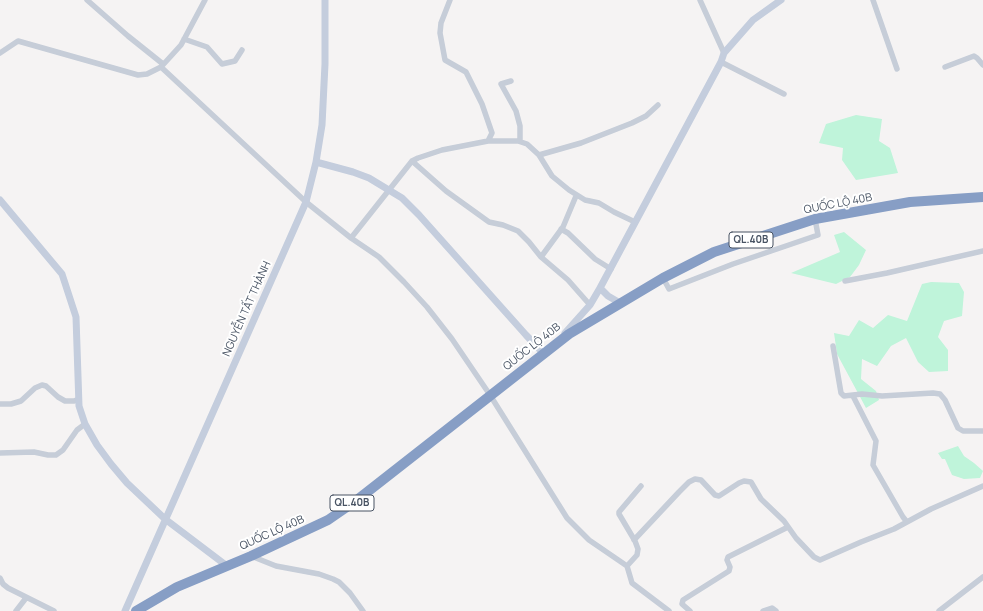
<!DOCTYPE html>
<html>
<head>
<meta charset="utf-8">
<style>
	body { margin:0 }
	canvas { display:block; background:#f5f3f3 }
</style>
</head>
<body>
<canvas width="983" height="611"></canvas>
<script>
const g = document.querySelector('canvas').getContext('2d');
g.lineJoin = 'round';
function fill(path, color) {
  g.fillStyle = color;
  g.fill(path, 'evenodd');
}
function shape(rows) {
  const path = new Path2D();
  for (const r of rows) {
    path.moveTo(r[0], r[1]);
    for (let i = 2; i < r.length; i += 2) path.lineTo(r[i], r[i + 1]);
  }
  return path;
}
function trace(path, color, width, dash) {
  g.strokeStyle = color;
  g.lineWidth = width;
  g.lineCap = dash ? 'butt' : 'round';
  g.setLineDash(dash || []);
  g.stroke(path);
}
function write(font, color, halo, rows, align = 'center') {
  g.font = font + ' Manrope,sans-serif';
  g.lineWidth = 4;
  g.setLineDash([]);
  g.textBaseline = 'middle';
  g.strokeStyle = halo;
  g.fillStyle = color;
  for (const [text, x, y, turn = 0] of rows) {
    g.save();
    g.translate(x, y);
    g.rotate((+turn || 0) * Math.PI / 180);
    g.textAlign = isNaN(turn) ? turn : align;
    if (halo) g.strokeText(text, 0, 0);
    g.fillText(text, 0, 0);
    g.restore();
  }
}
fill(shape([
	[856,115,882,119,879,141,890,148,898,173,856,180,842,160,843,148,819,143,826,124],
	[844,232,866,250,859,265,850,277,836,284,791,273,840,252,834,235],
	[931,282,959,283,964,292,962,316,944,321,938,337,948,350,948,371,929,372,918,362,906,338,891,346,877,366,862,359,861,379,876,391,879,400,866,408,837,354,834,333,849,336,859,320,873,328,888,315,907,321,922,284],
	[958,446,964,456,974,463,983,471,980,478,964,479,952,475,945,459,942,459,938,453]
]), '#bff4da');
trace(shape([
	[87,0,128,36,163,64],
	[450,0,441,23,440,33,445,60,466,72,482,104,492,133,488,141,442,150,418,158,412,161,446,191,489,222,503,225,518,231,529,242,541,257,568,280,590,305],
	[700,0,724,53],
	[873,0,897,69],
	[184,39,207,47,222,64,235,61,242,50],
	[0,53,18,41,138,75,147,74,161,67,306,202,351,238,412,161],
	[721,62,784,94],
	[161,67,181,45,205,0],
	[945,67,974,56,977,58,983,65],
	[511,81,501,84,516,111,520,126,520,141],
	[488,141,518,141,527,144,539,155,552,176,569,190,585,200,599,203,614,212,635,222],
	[539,155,581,143,632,123,646,116,658,105],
	[561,229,568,233,595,259,611,269],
	[351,238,379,257,404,282,427,307,452,339,490,395,567,518,589,540,627,566,632,583,669,611],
	[541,257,563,227,576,196],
	[663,278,669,289,733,264,818,235,815,219],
	[845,281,887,273,983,251],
	[833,346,841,393,844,396,862,394,882,396,933,393,940,394,945,400,958,428,963,431,983,431],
	[853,396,876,441,873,465,903,517,907,522],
	[0,404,11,404,21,401,35,388,42,385,46,386,58,397,65,401,74,401,79,399],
	[0,453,34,452,48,455,56,455,63,450,77,430,85,424],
	[634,540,679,492,689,482,695,479,701,480,715,495,719,496,739,483,744,481,751,482,761,499,784,521,796,538,814,557,820,560,861,542,894,529,931,509,983,486],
	[251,556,276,566,319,574,333,579,339,582,350,593,363,611],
	[627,566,637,555,638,549,635,541,619,514,619,512,641,486],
	[0,578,3,584,8,588,54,611],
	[16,611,26,598],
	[690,611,682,604,683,600,729,571,730,567,727,560,728,557,788,527],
	[763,611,772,608,776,611],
	[939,611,983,577]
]), '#c6cdd8', 5.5);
trace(shape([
	[316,162,353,172,369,178,402,198,419,215,526,335,544,354,546,352],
	[0,200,62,274,76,317,79,406,85,424,97,445,111,464,127,483,165,519,227,566],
	[600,288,608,296,620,303],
	[565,333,590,305,600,288,721,62,724,53,753,20,781,0],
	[125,611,306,202,316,162,322,125,325,64,325,0]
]), '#c4cddd', 7);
trace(shape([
	[136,611,177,587,251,556,328,520,357,500,569,334,663,278,714,252,815,219,910,202,983,197]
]), '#879ec5', 10);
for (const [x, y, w] of [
	[751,240,44],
	[352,503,44]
]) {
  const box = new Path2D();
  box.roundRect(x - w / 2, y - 8, w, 16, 3);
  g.fillStyle = '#fff';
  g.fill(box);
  trace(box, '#485363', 1);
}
write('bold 10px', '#485363', null, [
	["QL.40B",751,240],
	["QL.40B",352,503]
]);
write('11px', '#485363', '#fff', [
	["QUỐC LỘ 40B",838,204,-11],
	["NGUYỄN TẤT THÀNH",247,309,-66],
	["QUỐC LỘ 40B",532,347,-38],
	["QUỐC LỘ 40B",272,533,-24]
]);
</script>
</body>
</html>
